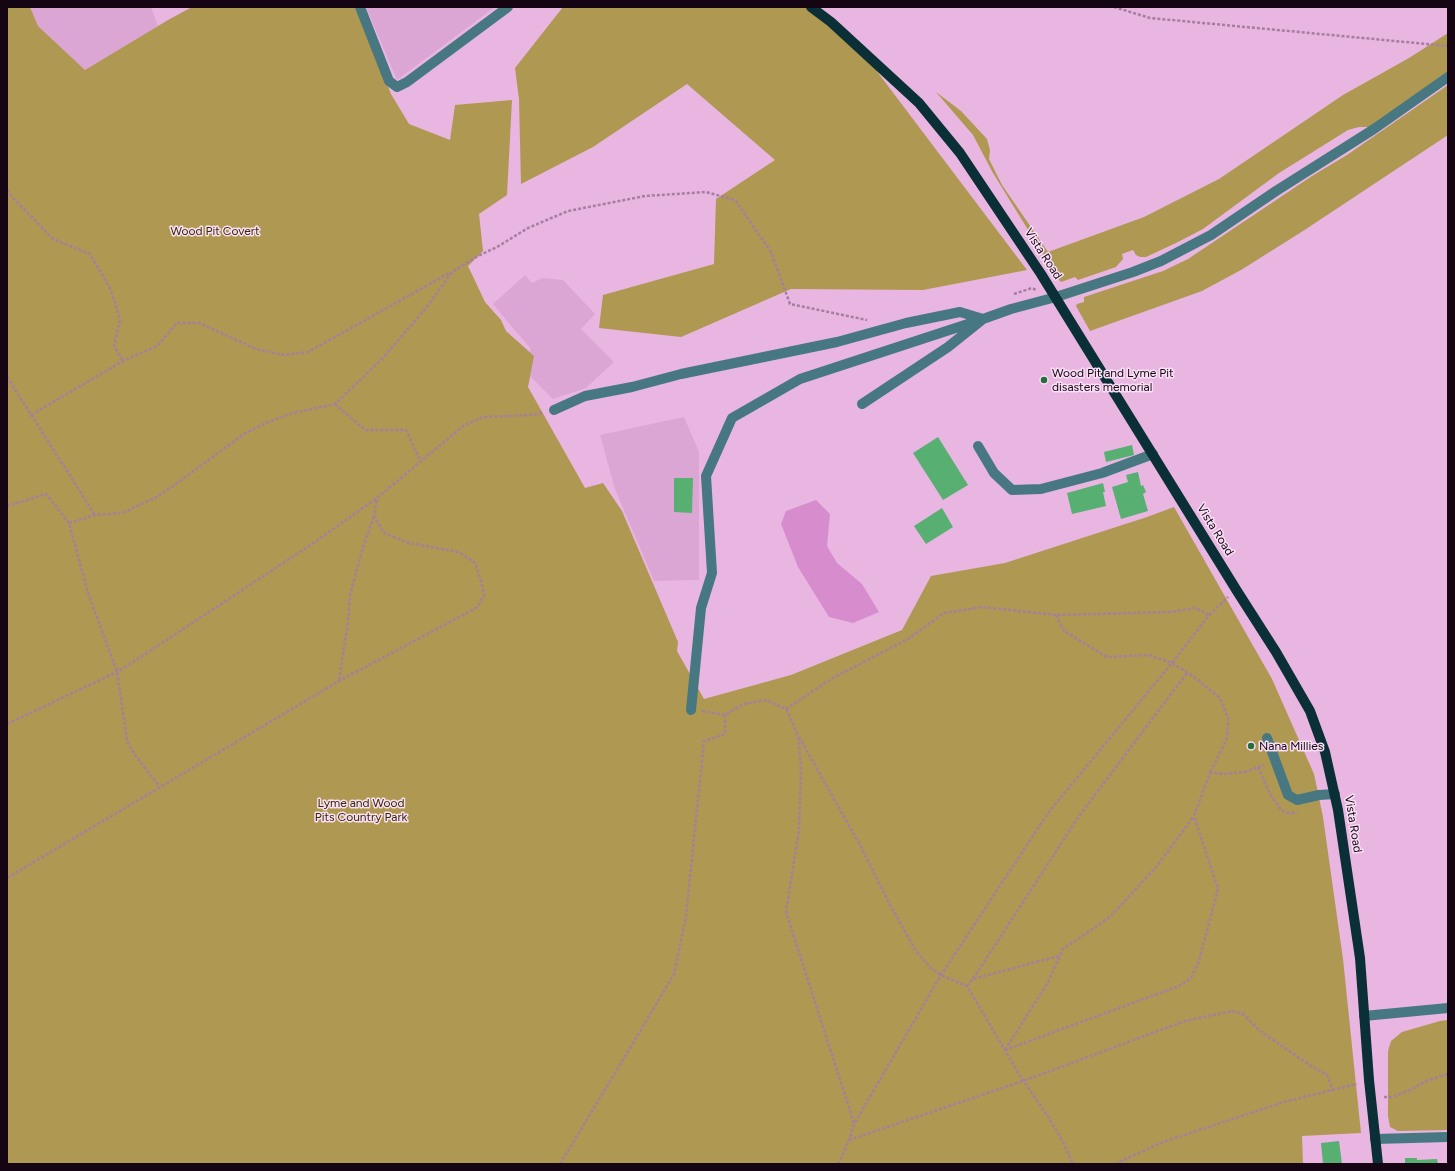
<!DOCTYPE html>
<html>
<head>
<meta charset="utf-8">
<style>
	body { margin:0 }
	#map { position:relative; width:1455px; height:1171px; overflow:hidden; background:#e8b6e0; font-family:Figtree,sans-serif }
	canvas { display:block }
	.frame { position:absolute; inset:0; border:8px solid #150513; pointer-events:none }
</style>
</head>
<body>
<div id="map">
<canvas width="1455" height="1171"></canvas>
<div class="frame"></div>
</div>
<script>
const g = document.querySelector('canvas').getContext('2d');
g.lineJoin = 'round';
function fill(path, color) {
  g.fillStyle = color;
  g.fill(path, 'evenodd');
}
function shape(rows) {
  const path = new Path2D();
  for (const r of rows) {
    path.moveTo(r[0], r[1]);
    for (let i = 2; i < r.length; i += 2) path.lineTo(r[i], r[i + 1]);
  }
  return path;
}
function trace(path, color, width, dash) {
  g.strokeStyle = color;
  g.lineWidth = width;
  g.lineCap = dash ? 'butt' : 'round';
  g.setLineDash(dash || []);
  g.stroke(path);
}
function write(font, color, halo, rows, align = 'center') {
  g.font = font + ' Figtree,sans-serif';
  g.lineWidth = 3;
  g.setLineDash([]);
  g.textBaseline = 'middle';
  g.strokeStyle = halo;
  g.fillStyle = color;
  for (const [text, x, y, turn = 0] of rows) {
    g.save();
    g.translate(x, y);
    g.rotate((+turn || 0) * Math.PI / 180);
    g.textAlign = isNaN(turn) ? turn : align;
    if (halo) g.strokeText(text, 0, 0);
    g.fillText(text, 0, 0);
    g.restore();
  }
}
fill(shape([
	[30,7,151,7,158,26,85,70,38,26],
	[366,7,495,7,397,80],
	[525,275,532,283,542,278,563,280,595,314,581,329,614,362,586,388,553,399,530,376,530,348,493,304],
	[684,417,699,452,699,580,654,581,615,489,600,435]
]), '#dca6d4');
fill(shape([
	[7,7,30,7,38,26,85,70,168,20,192,7,358,7,391,94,409,124,450,140,455,105,512,100,507,195,479,214,483,251,468,266,485,302,501,320,506,331,534,356,528,387,585,488,603,483,622,511,678,642,677,651,704,699,791,675,902,630,931,576,1005,563,1147,517,1174,507,1272,679,1314,774,1323,817,1343,959,1361,1133,1302,1136,1303,1164,7,1164],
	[563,7,806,7,857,45,1027,270,923,290,791,289,681,337,599,328,603,295,714,264,716,199,775,160,687,84,593,147,521,184,519,99,515,68],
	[1448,33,1448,73,1370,127,1359,127,1348,130,1279,173,1203,229,1178,242,1146,257,1140,257,1136,255,1133,250,1122,254,1123,259,1116,267,1078,280,1075,277,1061,282,1059,280,993,173,973,135,936,92,961,111,987,139,990,150,989,159,1002,185,1048,252,1144,217,1219,179,1343,95,1409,58],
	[1448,85,1448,135,1303,231,1241,270,1202,291,1090,331,1076,306,1077,304,1084,302,1084,297,1163,271,1188,259,1312,176,1347,155],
	[1448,1020,1448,1130,1398,1131,1390,1127,1388,1116,1388,1051,1391,1041,1402,1032,1440,1021]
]), '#af9851');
fill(shape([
	[816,500,830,514,827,546,837,563,862,584,879,612,853,623,829,617,798,567,781,524,786,511]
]), '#d78cce');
fill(shape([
	[938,437,968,485,943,500,913,453],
	[1132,445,1134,455,1106,462,1104,452],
	[1138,472,1141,486,1143,485,1146,492,1143,494,1148,511,1121,519,1112,487,1128,482,1126,475],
	[674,478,693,478,692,513,674,512],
	[1103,483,1105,492,1103,492,1106,506,1072,514,1067,493],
	[942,508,953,527,926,544,914,526],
	[1339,1141,1342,1164,1323,1164,1321,1143],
	[1405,1158,1417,1158,1417,1160,1437,1159,1438,1164,1405,1164]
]), '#58af72');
trace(shape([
	[1114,7,1150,18,1448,46],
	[7,190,14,199,53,239,90,254,111,290,120,319,114,346,123,361],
	[1014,294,1032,288,1036,290],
	[7,377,95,515],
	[335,404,365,430,406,430,421,462],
	[31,415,123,361,157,346,177,323,199,323,256,349,284,355,308,352,451,272],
	[7,506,46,494,69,523,88,593,117,672,127,741,134,754,160,787],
	[69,523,95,515,111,514,125,512,139,505,155,498,173,486,244,434,266,423,293,413,335,404,382,359,426,308,452,272,478,256,497,247,528,228,568,211,645,196,706,192,735,200,771,252,790,304,867,320],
	[1056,615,1064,631,1107,657,1148,655,1172,663,1193,676,1220,698,1228,718,1227,738,1210,773],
	[339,680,348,622,350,595,363,547,374,516],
	[786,709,831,679,908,639,944,613,982,607,1056,615,1171,612,1196,608,1209,615],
	[702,711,725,715,744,704,766,700,786,709,798,735,801,767,799,830,786,912,854,1123],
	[7,724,117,672,147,653,315,542,377,498,463,426,483,417,532,415,542,413],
	[799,737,860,845,889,903,916,951,931,968,941,975,967,986,1019,1074,1049,1118,1064,1144,1073,1164],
	[1258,767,1270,794,1281,810,1287,813,1297,813],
	[7,878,339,681,478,607,484,595,481,581,475,563,459,552,409,543,384,533,374,516,377,498],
	[973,979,1079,816,1187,673],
	[967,986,973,979,1059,956],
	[1005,1050,1179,986,1191,978,1199,961,1218,889,1194,816,1210,773,1225,774,1245,772,1264,765],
	[1005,1050,1047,984,1063,949,1110,917,1156,867,1194,816],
	[1384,1097,1393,1097,1412,1089,1426,1081,1448,1074],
	[849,1140,1023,1081,1185,1021,1232,1011,1243,1014,1260,1031,1311,1066,1327,1075,1333,1091],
	[560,1164,632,1045,674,974,686,916,704,741,725,734,725,715],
	[838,1164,849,1140,854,1124,941,975,1048,813,1172,663,1209,615,1228,597],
	[1115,1164,1160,1143,1284,1102,1357,1084]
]), '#a67ea0', 2.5, [3, 2]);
trace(shape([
	[360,7,389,81,397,87,407,82,508,7],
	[862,404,948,347,983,319,1011,309,1056,297,1133,272,1161,261,1211,235,1276,191,1374,129,1448,77],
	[554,410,585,396,632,387,681,374,837,342,906,323,960,312,983,319],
	[978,446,994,473,1012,490,1041,489,1102,473,1153,454],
	[691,710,701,608,712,573,706,476,732,418,800,379,977,321],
	[1267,738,1288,795,1297,800,1319,795,1335,794],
	[1364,1016,1448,1008],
	[1375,1139,1448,1137]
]), '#477882', 10);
trace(shape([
	[811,7,831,22,919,103,960,153,1041,274,1237,591,1276,652,1310,711,1325,752,1338,810,1360,958,1369,1080,1378,1164]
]), '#0a2f36', 10);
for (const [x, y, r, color] of [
	[1044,380,4,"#226e3d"],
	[1251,746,4,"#226e3d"]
]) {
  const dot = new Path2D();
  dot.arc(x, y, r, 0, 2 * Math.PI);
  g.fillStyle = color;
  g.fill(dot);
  trace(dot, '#fae0f6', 1.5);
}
write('12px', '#352800', '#fae0f6', [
	["Wood Pit Covert",215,231],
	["Lyme and Wood",361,803],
	["Pits Country Park",361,817]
]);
write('12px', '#150513', '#fae0f6', [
	["Vista Road",1043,254,57],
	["Vista Road",1215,530,58],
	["Vista Road",1353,824,81]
]);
write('12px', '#150513', '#fae0f6', [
	["Wood Pit and Lyme Pit",1052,373],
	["disasters memorial",1052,387],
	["Nana Millies",1259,746]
], 'left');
</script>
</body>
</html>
